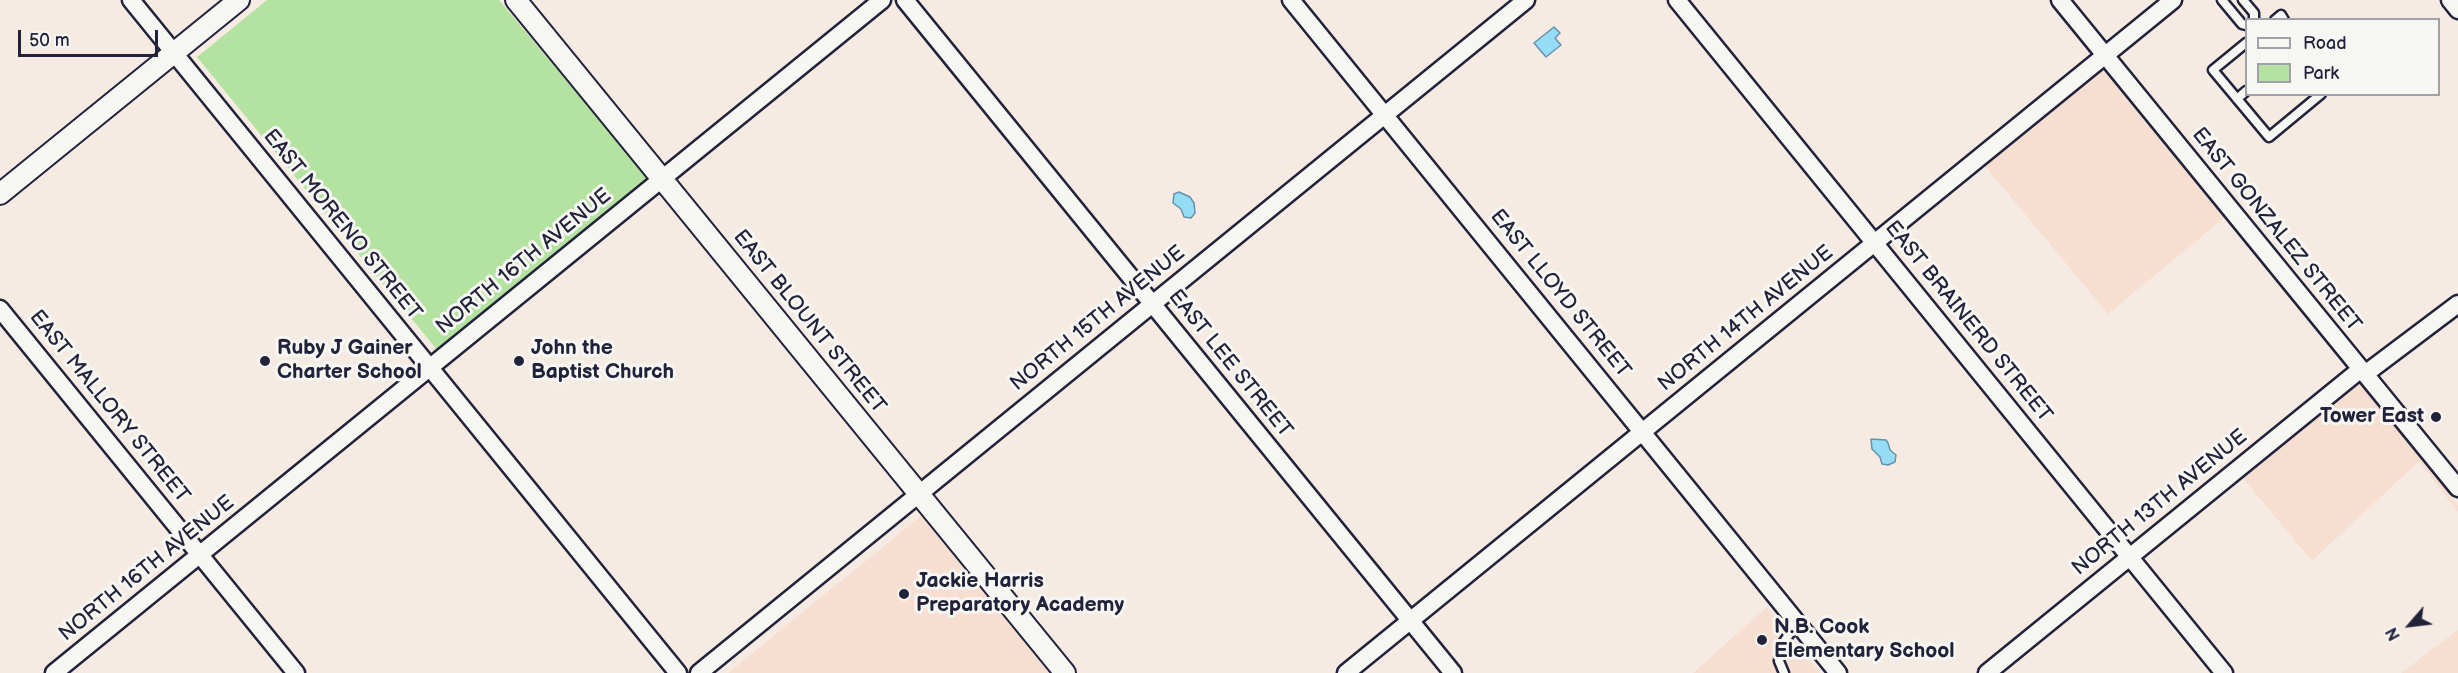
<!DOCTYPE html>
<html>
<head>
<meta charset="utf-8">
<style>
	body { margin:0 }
	#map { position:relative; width:2458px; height:673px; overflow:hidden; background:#f6ebe3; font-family:"Balsamiq Sans",sans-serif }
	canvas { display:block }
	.legend { position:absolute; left:2245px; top:18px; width:195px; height:78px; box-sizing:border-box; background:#f6f6f2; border:2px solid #a1a1a9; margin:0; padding:8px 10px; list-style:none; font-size:18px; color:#22223b }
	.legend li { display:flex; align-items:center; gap:12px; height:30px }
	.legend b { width:30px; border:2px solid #a1a1a9 }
	.north { position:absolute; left:2380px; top:595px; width:60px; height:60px; -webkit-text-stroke:4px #f6f6f2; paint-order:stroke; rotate:242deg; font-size:16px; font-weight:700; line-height:24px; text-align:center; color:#22223b }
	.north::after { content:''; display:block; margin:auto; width:21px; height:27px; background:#22223b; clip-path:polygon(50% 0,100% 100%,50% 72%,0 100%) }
	.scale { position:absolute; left:18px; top:30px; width:140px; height:27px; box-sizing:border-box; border:3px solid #22223b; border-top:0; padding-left:8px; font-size:18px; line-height:21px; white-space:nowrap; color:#22223b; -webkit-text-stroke:4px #f6f6f2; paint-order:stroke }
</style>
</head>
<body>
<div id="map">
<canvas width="2458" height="673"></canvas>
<ul class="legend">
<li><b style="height:8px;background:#f6f6f2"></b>Road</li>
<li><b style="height:16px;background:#b4e2a1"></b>Park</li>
</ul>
<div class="north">N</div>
<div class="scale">50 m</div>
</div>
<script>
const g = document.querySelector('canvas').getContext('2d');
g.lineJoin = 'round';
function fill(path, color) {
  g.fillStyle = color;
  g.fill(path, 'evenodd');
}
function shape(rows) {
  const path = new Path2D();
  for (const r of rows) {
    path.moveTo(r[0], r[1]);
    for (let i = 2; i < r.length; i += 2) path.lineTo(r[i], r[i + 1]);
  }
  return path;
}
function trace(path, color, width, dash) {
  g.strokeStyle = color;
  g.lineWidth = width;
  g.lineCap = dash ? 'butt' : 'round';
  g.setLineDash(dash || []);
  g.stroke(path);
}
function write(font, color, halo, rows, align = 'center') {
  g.font = font + ' "Balsamiq Sans",sans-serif';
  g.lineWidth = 6;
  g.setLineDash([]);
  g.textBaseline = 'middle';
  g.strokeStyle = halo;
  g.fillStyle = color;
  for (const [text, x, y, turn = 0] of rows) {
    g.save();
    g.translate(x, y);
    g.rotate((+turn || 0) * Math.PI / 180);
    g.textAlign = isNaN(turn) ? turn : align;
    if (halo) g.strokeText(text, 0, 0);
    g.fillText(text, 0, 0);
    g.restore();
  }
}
fill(shape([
	[2103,70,2224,218,2108,314,1985,166],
	[2359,383,2458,505,2458,512,2419,461,2312,561,2242,477],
	[921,516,1049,673,728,673],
	[1767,607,1820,673,1693,673],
	[2458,630,2458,673,2401,673]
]), '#f6ded1');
fill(shape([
	[267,0,499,0,650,181,438,351,197,57]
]), '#b4e2a1');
const water = shape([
	[1554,27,1560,33,1555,38,1561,45,1546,57,1534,43,1554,27],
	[1179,192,1190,197,1194,203,1195,213,1191,218,1184,217,1181,209,1173,203,1174,194,1179,192],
	[1871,439,1886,440,1888,443,1890,450,1896,455,1895,462,1888,465,1882,464,1880,457,1872,449,1871,439]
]);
fill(water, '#95dcf7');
trace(water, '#6792ac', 1.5);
const service = shape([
	[2222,0,2242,24,2246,25],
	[2243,0,2254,13,2254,20],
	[2275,20,2281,15,2284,20],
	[2246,43,2213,70,2269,137,2321,94],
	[2237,99,2246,91],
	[1784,673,1779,661,1781,646,1797,623]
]);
const minor = shape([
	[131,0,678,673],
	[905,0,1453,673],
	[1291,0,1838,673],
	[1677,0,2224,673],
	[2060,0,2458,488],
	[2450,0,2458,10],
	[0,309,296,673],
	[2365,374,2458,304],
	[54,673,882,0],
	[699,673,1526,0],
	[1346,673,2173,0],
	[1987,673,2361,369]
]);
const tertiary = shape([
	[516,0,1065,673],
	[0,194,239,0]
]);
trace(service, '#22223b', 13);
trace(minor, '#22223b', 21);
trace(tertiary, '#22223b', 24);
trace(service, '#f6f6f2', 8);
trace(minor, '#f6f6f2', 16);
trace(tertiary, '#f6f6f2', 20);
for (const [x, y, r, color] of [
	[265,361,6,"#22223b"],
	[519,361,6,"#22223b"],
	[2436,417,6,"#22223b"],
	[904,594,6,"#22223b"],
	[1762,640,6,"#22223b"]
]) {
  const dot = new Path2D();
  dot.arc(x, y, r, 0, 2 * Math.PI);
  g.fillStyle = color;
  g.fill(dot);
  trace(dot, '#f6f6f2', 2);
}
write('21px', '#22223b', '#f6f6f2', [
	["EAST MORENO STREET",342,225,51],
	["EAST GONZALEZ STREET",2276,230,51],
	["NORTH 16TH AVENUE",524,262,-39],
	["EAST LLOYD STREET",1560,294,51],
	["NORTH 15TH AVENUE",1098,319,-39],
	["NORTH 14TH AVENUE",1746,319,-39],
	["EAST BLOUNT STREET",809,322,51],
	["EAST BRAINERD STREET",1968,322,51],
	["EAST LEE STREET",1230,364,51],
	["EAST MALLORY STREET",109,407,51],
	["NORTH 13TH AVENUE",2160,503,-39],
	["NORTH 16TH AVENUE",147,569,-39]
]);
write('bold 21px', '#22223b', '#f6f6f2', [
	["Ruby J Gainer",277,349],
	["Charter School",277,373],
	["John the",531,349],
	["Baptist Church",531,373],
	["Tower East",2424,417,"right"],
	["Jackie Harris",916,582],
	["Preparatory Academy",916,606],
	["N.B. Cook",1774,628],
	["Elementary School",1774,652]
], 'left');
</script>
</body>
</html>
